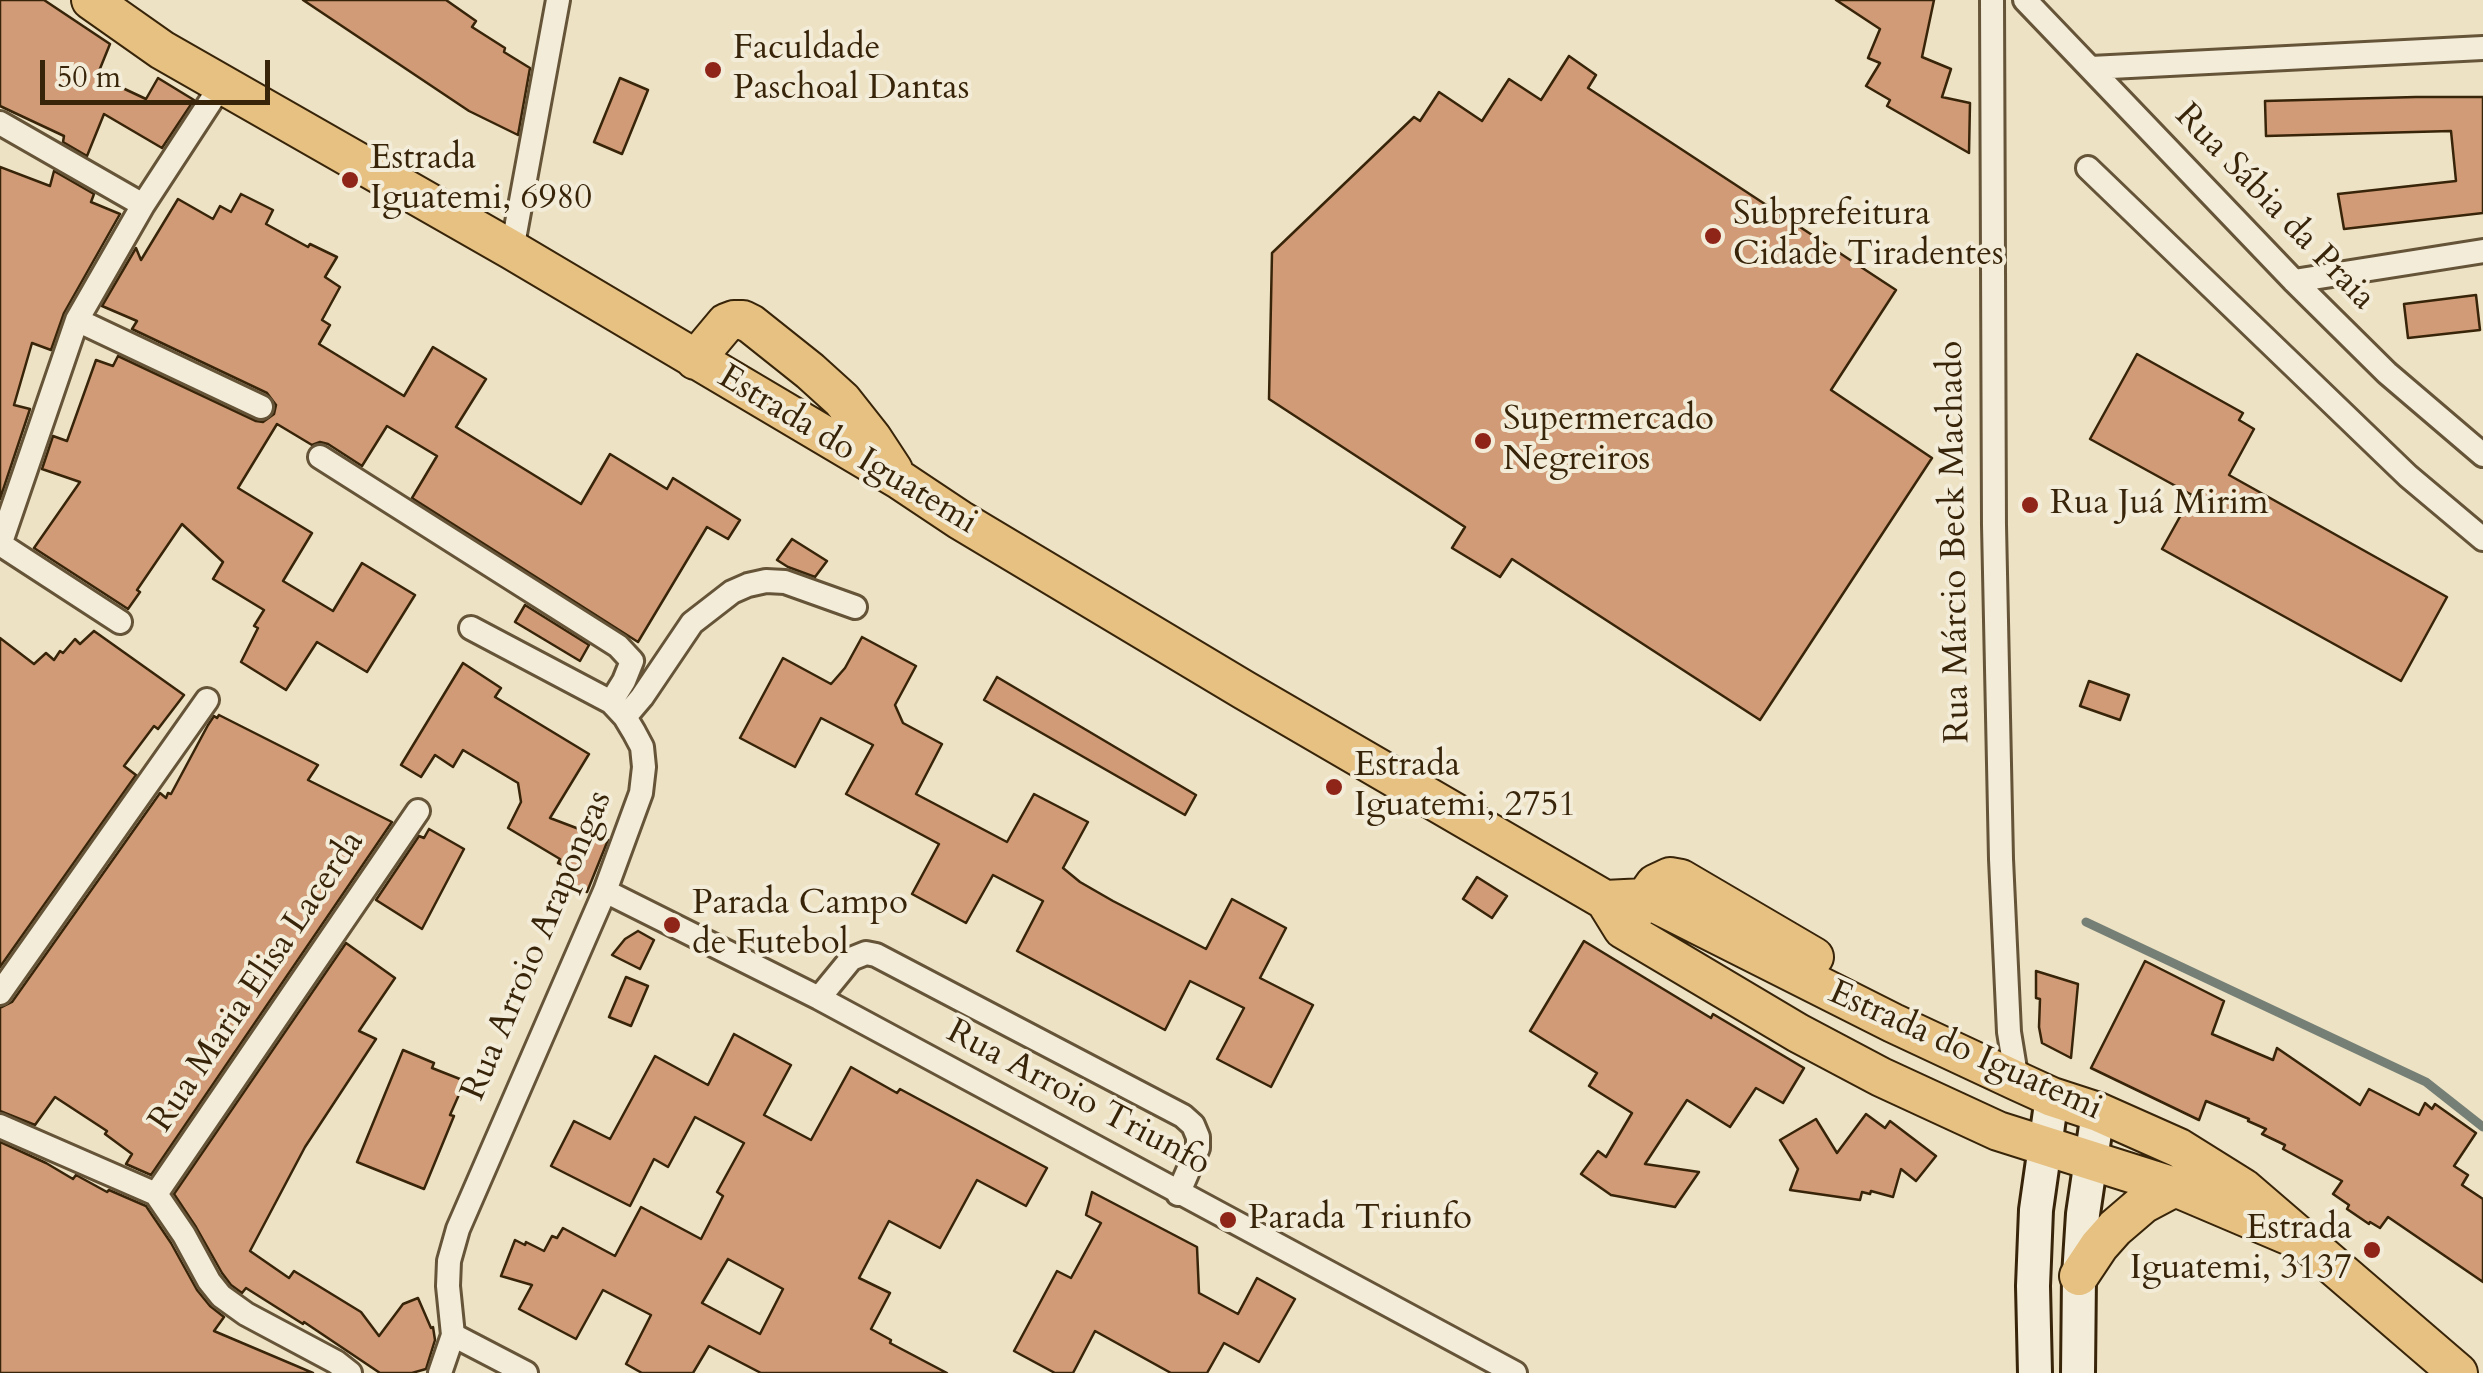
<!DOCTYPE html>
<html>
<head>
<meta charset="utf-8">
<style>
	body { margin:0 }
	#map { position:relative; width:2483px; height:1373px; overflow:hidden; background:#ede2c4; font-family:Cardo,serif }
	canvas { display:block }
	.scale { position:absolute; left:40px; top:60px; width:230px; height:45px; box-sizing:border-box; border:5px solid #382409; border-top:0; padding-left:12px; font-size:30px; line-height:35px; white-space:nowrap; color:#382409; -webkit-text-stroke:8px #f3ecd9; paint-order:stroke }
</style>
</head>
<body>
<div id="map">
<canvas width="2483" height="1373"></canvas>
<div class="scale">50 m</div>
</div>
<script>
const g = document.querySelector('canvas').getContext('2d');
g.lineJoin = 'round';
function shape(rows) {
  const path = new Path2D();
  for (const r of rows) {
    path.moveTo(r[0], r[1]);
    for (let i = 2; i < r.length; i += 2) path.lineTo(r[i], r[i + 1]);
  }
  return path;
}
function trace(path, color, width, dash) {
  g.strokeStyle = color;
  g.lineWidth = width;
  g.lineCap = dash ? 'butt' : 'round';
  g.setLineDash(dash || []);
  g.stroke(path);
}
function fill(path, color) {
  g.fillStyle = color;
  g.fill(path, 'evenodd');
}
function write(font, color, halo, rows, align = 'center') {
  g.font = font + ' Cardo,serif';
  g.lineWidth = 8;
  g.setLineDash([]);
  g.textBaseline = 'middle';
  g.strokeStyle = halo;
  g.fillStyle = color;
  for (const [text, x, y, turn = 0] of rows) {
    g.save();
    g.translate(x, y);
    g.rotate((+turn || 0) * Math.PI / 180);
    g.textAlign = isNaN(turn) ? turn : align;
    if (halo) g.strokeText(text, 0, 0);
    g.fillText(text, 0, 0);
    g.restore();
  }
}
trace(shape([
	[2086,922,2426,1082,2483,1127]
]), '#757f75', 9);
const building = shape([
	[0,0,44,0,110,44,97,76,146,99,158,78,194,100,162,148,104,114,87,156,63,142,64,136,0,106,0,0],
	[303,0,446,0,476,21,472,27,505,48,504,52,530,68,518,135,469,111,303,0],
	[1836,0,1934,0,1922,57,1951,69,1942,97,1970,103,1969,153,1887,106,1890,100,1866,86,1880,63,1868,58,1880,29,1836,0],
	[1569,56,1596,75,1588,88,1896,290,1831,390,1932,458,1760,720,1512,559,1500,577,1452,548,1465,527,1269,399,1272,253,1414,117,1420,121,1439,92,1482,121,1509,79,1541,100,1569,56],
	[620,78,648,90,622,154,594,142,620,78],
	[2416,97,2483,97,2483,213,2344,229,2338,194,2456,181,2451,131,2266,136,2265,101,2416,97],
	[0,167,50,186,54,171,94,194,91,202,120,214,64,313,51,350,32,343,14,405,30,409,0,499,0,167],
	[241,194,273,210,266,224,308,247,310,244,337,257,325,277,340,287,322,320,330,325,319,344,404,396,433,347,486,379,456,427,581,504,610,454,667,489,673,478,740,520,728,539,707,527,638,642,412,498,437,456,387,426,362,466,328,444,320,442,312,445,277,424,238,488,312,533,283,581,333,611,362,563,415,595,367,672,317,642,286,690,241,662,258,628,254,626,264,610,213,579,223,562,182,524,137,590,140,592,128,609,34,548,80,482,42,469,53,436,67,441,96,360,113,366,118,356,256,421,263,422,274,414,276,405,267,393,132,329,137,321,102,306,136,248,141,260,178,199,213,219,220,206,231,212,241,194],
	[2476,295,2480,330,2408,338,2404,304,2476,295],
	[2137,354,2243,413,2239,420,2254,429,2229,475,2447,597,2401,681,2162,549,2192,495,2090,439,2137,354],
	[792,539,827,561,815,577,788,567,777,560,792,539],
	[525,605,589,645,580,661,515,622,525,605],
	[94,631,184,695,158,729,154,726,124,766,136,775,0,967,0,638,34,664,46,653,54,660,60,651,63,653,75,639,80,644,94,631],
	[862,637,916,666,895,705,903,723,942,744,916,794,1007,842,1034,794,1088,822,1063,868,1080,882,1113,901,1206,949,1232,899,1286,928,1260,978,1313,1005,1271,1087,1217,1059,1244,1008,1190,981,1165,1030,1017,951,1043,901,993,875,966,923,912,894,939,844,846,794,873,745,821,718,795,767,740,738,783,658,831,684,845,668,862,637],
	[463,663,501,688,495,697,589,754,550,818,608,840,587,892,565,882,570,868,558,863,560,859,508,828,521,802,518,783,463,750,453,767,435,755,421,777,401,765,463,663],
	[997,677,1196,795,1185,815,984,700,997,677],
	[2089,681,2129,695,2120,720,2080,706,2089,681],
	[219,715,318,765,308,780,392,822,151,1175,126,1164,132,1154,105,1134,107,1131,55,1097,35,1125,0,1111,0,1008,12,1002,160,793,166,798,168,793,171,794,208,725,214,716,217,718,219,715],
	[429,829,464,849,422,929,376,900,419,836,424,838,429,829],
	[1477,877,1507,896,1492,918,1463,899,1477,877],
	[638,931,654,940,640,969,612,955,625,939,638,931],
	[1584,941,1711,1018,1713,1014,1804,1068,1783,1103,1756,1088,1730,1127,1687,1100,1645,1164,1699,1172,1675,1207,1611,1195,1581,1174,1598,1151,1606,1157,1632,1113,1589,1086,1597,1073,1530,1031,1584,941],
	[346,943,395,978,359,1031,376,1039,305,1147,250,1251,289,1278,294,1271,361,1312,379,1336,403,1304,418,1298,431,1328,433,1327,435,1340,426,1369,412,1373,380,1373,304,1322,303,1324,246,1288,242,1293,231,1285,222,1273,196,1227,174,1194,346,943],
	[2145,961,2224,1001,2212,1034,2273,1060,2277,1048,2360,1105,2369,1089,2419,1115,2425,1103,2432,1109,2435,1104,2476,1133,2454,1166,2468,1175,2462,1185,2483,1199,2483,1282,2388,1217,2380,1228,2370,1222,2369,1224,2347,1209,2349,1205,2333,1194,2342,1181,2283,1149,2285,1145,2262,1134,2266,1129,2248,1121,2249,1119,2206,1101,2199,1120,2091,1068,2145,961],
	[2036,971,2078,984,2071,1058,2042,1043,2039,1027,2040,999,2036,998,2036,971],
	[626,977,648,986,631,1026,609,1017,626,977],
	[734,1034,791,1065,764,1115,811,1140,851,1067,897,1093,900,1089,1047,1168,1026,1206,977,1180,940,1248,889,1221,859,1278,890,1293,871,1329,891,1340,890,1343,947,1373,761,1373,709,1346,693,1373,642,1373,626,1364,651,1315,603,1290,576,1339,519,1309,532,1285,501,1276,515,1240,525,1245,526,1242,544,1251,552,1236,557,1238,563,1228,615,1256,641,1207,701,1239,723,1196,717,1192,744,1143,695,1117,668,1167,654,1159,630,1206,551,1166,574,1121,610,1139,655,1056,708,1085,734,1034],
	[728,1259,783,1289,760,1334,702,1303,728,1259],
	[403,1050,434,1063,432,1068,465,1081,450,1115,454,1116,424,1189,357,1162,403,1050],
	[1866,1114,1885,1128,1890,1121,1936,1156,1916,1181,1901,1169,1893,1197,1871,1191,1870,1194,1862,1192,1860,1200,1790,1190,1798,1169,1780,1140,1816,1119,1837,1153,1866,1114],
	[0,1142,46,1163,73,1179,76,1175,107,1192,109,1190,146,1206,171,1243,197,1290,210,1306,224,1317,214,1331,313,1373,0,1373,0,1142],
	[1092,1192,1197,1247,1199,1293,1238,1314,1257,1278,1295,1299,1259,1362,1224,1343,1207,1373,1171,1373,1095,1331,1073,1373,1055,1373,1014,1351,1057,1271,1071,1278,1101,1223,1086,1215,1092,1192]
]);
fill(building, '#d09b76');
trace(building, '#382409', 2.5);
const street = shape([
	[1992,0,1994,525,2001,859,2009,1032,2017,1081],
	[2025,0,2294,281,2387,373,2483,455],
	[2091,68,2483,48],
	[0,123,143,205],
	[2088,168,2408,476,2483,539],
	[512,250,558,0],
	[2294,281,2483,251],
	[77,320,261,407],
	[320,457,618,646,632,661,624,681,611,702],
	[0,544,120,622],
	[0,545,77,320,143,205,222,84],
	[625,717,642,697,692,623,732,592,748,585,766,581,785,582,855,607],
	[605,891,819,998,1515,1373],
	[0,993,207,700],
	[819,998,851,959,866,953,876,955,1183,1116,1193,1125,1198,1137,1198,1148,1178,1194],
	[0,1126,156,1194,184,1235,209,1281,221,1296,246,1314,336,1362,350,1373],
	[156,1194,418,811],
	[453,1335,526,1373],
	[440,1373,453,1335,448,1286,449,1261,458,1229,605,891,641,793,644,767,642,747,634,732,625,717,611,702,471,628]
]);
const secondary = shape([
	[2035,1373,2033,1286,2036,1210,2052,1097],
	[2078,1373,2079,1276,2083,1214,2098,1112]
]);
const primary = shape([
	[91,0,162,50,512,250,900,480,960,520,1244,690,1605,900,1623,929,1798,1033,1881,1077,1998,1131,2175,1187,2309,1244],
	[695,360,726,323,734,320,743,320,751,324,810,371,842,400,872,438,893,470],
	[1605,900,1645,898,1893,1023,2017,1081,2052,1097,2098,1112,2179,1148,2243,1188,2458,1373],
	[1633,915,1655,884,1670,877,1681,879,1814,957],
	[2079,1276,2099,1246,2115,1228,2143,1204,2175,1187]
]);
trace(street, '#655438', 28);
trace(secondary, '#382409', 38);
trace(primary, '#382409', 42);
trace(street, '#f3ecd9', 22);
trace(secondary, '#f3ecd9', 32);
trace(primary, '#e6c182', 38);
for (const [x, y, r, color] of [
	[713,70,10,"#8f2418"],
	[350,180,10,"#8f2418"],
	[1713,236,10,"#8f2418"],
	[1483,441,10,"#8f2418"],
	[2030,505,10,"#8f2418"],
	[1334,787,10,"#8f2418"],
	[672,925,10,"#8f2418"],
	[1228,1220,10,"#8f2418"],
	[2372,1250,10,"#8f2418"]
]) {
  const dot = new Path2D();
  dot.arc(x, y, r, 0, 2 * Math.PI);
  g.fillStyle = color;
  g.fill(dot);
  trace(dot, '#f3ecd9', 4);
}
write('35px', '#382409', '#f3ecd9', [
	["Faculdade",733,50],
	["Paschoal Dantas",733,90],
	["Estrada",370,160],
	["Iguatemi, 6980",370,200],
	["Subprefeitura",1733,216],
	["Cidade Tiradentes",1733,256],
	["Supermercado",1503,421],
	["Negreiros",1503,461],
	["Rua Juá Mirim",2050,505],
	["Estrada",1354,767],
	["Iguatemi, 2751",1354,807],
	["Parada Campo",692,905],
	["de Futebol",692,945],
	["Parada Triunfo",1248,1220],
	["Estrada",2352,1230,"right"],
	["Iguatemi, 3137",2352,1270,"right"]
], 'left');
write('35px', '#382409', '#f3ecd9', [
	["Rua Sábia da Praia",2274,208,46],
	["Estrada do Iguatemi",847,451,31],
	["Rua Márcio Beck Machado",1956,542,-91],
	["Rua Arroio Arapongas",538,946,-67],
	["Rua Maria Elisa Lacerda",258,982,-56],
	["Estrada do Iguatemi",1965,1052,24],
	["Rua Arroio Triunfo",1078,1099,28]
]);
</script>
</body>
</html>
